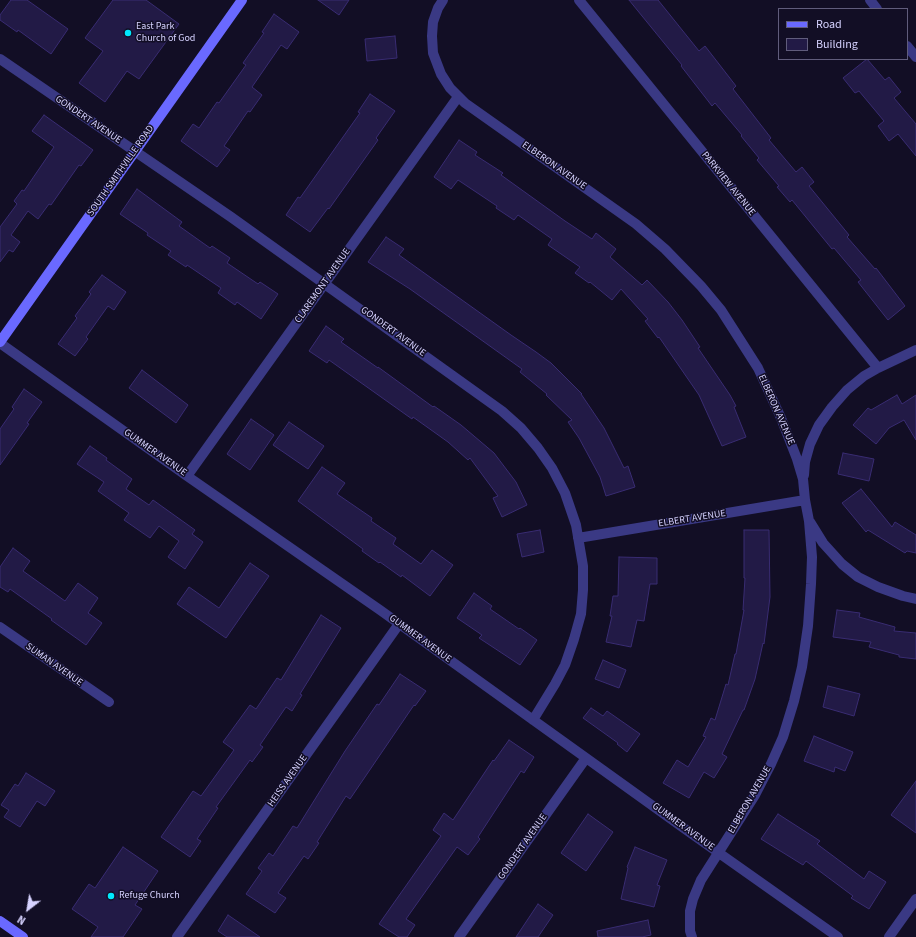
<!DOCTYPE html>
<html>
<head>
<meta charset="utf-8">
<style>
	body { margin:0 }
	#map { position:relative; width:916px; height:937px; overflow:hidden; background:#120e25; font-family:"Source Sans 3",sans-serif }
	canvas { display:block }
	.legend { position:absolute; left:778px; top:8px; width:130px; height:52px; box-sizing:border-box; background:#120e25; border:1px solid #605c7c; margin:0; padding:5px 7px; list-style:none; font-size:12px; color:#d6d2ff }
	.legend li { display:flex; align-items:center; gap:8px; height:20px }
	.legend b { width:20px; border:1px solid #605c7c }
	.north { position:absolute; left:8px; top:889px; width:40px; height:40px; -webkit-text-stroke:3px #120e25; paint-order:stroke; rotate:211deg; font-size:11px; font-weight:700; line-height:16px; text-align:center; color:#d6d2ff }
	.north::after { content:''; display:block; margin:auto; width:14px; height:18px; background:#d6d2ff; clip-path:polygon(50% 0,100% 100%,50% 72%,0 100%) }
</style>
</head>
<body>
<div id="map">
<canvas width="916" height="937"></canvas>
<ul class="legend">
<li><b style="height:5px;background:#6a69ff"></b>Road</li>
<li><b style="height:11px;background:#221a46"></b>Building</li>
</ul>
<div class="north">N</div>
</div>
<script>
const g = document.querySelector('canvas').getContext('2d');
g.lineJoin = 'round';
function fill(path, color) {
  g.fillStyle = color;
  g.fill(path, 'evenodd');
}
function shape(rows) {
  const path = new Path2D();
  for (const r of rows) {
    path.moveTo(r[0], r[1]);
    for (let i = 2; i < r.length; i += 2) path.lineTo(r[i], r[i + 1]);
  }
  return path;
}
function trace(path, color, width, dash) {
  g.strokeStyle = color;
  g.lineWidth = width;
  g.lineCap = dash ? 'butt' : 'round';
  g.setLineDash(dash || []);
  g.stroke(path);
}
function write(font, color, halo, rows, align = 'center') {
  g.font = font + ' "Source Sans 3",sans-serif';
  g.lineWidth = 3;
  g.setLineDash([]);
  g.textBaseline = 'middle';
  g.strokeStyle = halo;
  g.fillStyle = color;
  for (const [text, x, y, turn = 0] of rows) {
    g.save();
    g.translate(x, y);
    g.rotate((+turn || 0) * Math.PI / 180);
    g.textAlign = isNaN(turn) ? turn : align;
    if (halo) g.strokeText(text, 0, 0);
    g.fillText(text, 0, 0);
    g.restore();
  }
}
const building = shape([
	[11,0,27,0,68,29,51,54,18,30,17,32,0,20,0,15,11,0],
	[113,0,146,0,179,24,139,79,127,71,105,102,79,83,103,51,85,38,113,0],
	[318,0,349,0,339,15,318,0],
	[629,0,658,0,699,51,705,46,736,86,733,89,771,138,769,140,796,172,802,167,814,182,809,186,849,235,847,237,875,269,876,268,905,306,888,320,858,282,861,280,834,248,832,249,792,200,790,202,777,187,779,186,757,160,759,158,741,136,742,135,715,103,712,106,681,66,682,65,629,0],
	[274,14,299,32,287,49,281,45,252,87,262,95,250,112,248,111,224,146,230,150,217,167,181,141,193,124,199,128,217,102,219,103,246,65,243,63,264,33,262,32,274,14],
	[395,36,397,58,367,61,365,39,395,36],
	[867,59,885,80,889,77,901,92,894,98,916,124,916,156,898,134,889,141,878,126,884,121,859,91,855,93,843,78,867,59],
	[370,94,395,111,376,138,378,140,329,209,328,208,310,232,286,215,298,197,300,198,343,137,360,113,358,112,370,94],
	[44,115,93,150,81,166,79,165,51,205,49,204,38,219,28,211,11,235,20,242,13,252,9,250,0,262,0,227,17,204,14,201,22,190,24,191,54,147,32,131,44,115],
	[459,140,477,152,475,155,503,173,501,175,565,221,592,239,596,233,616,249,610,257,642,285,647,280,668,302,682,320,700,347,698,348,730,395,736,406,734,407,746,437,722,446,699,395,659,337,658,338,645,321,648,319,621,289,612,300,590,282,589,283,575,273,580,267,548,245,552,239,518,215,514,220,496,208,497,206,458,180,451,189,434,177,459,140],
	[137,189,182,222,179,226,210,248,212,246,230,258,227,263,258,284,260,282,278,294,261,319,237,302,235,305,218,293,221,288,187,265,186,267,168,255,171,251,147,235,148,233,120,214,137,189],
	[386,237,404,249,399,255,511,335,536,352,551,363,582,394,581,394,604,428,624,468,628,466,635,487,606,496,600,477,579,438,568,422,572,420,546,395,547,394,520,372,522,369,410,289,368,262,386,237],
	[102,275,126,292,114,310,108,306,86,337,88,339,75,356,58,344,77,318,75,316,91,294,89,292,102,275],
	[326,326,344,339,341,342,378,368,378,367,433,407,434,406,461,425,494,453,516,482,527,505,502,517,493,498,498,496,470,458,468,460,448,442,413,417,412,419,329,360,327,363,309,351,326,326],
	[142,370,188,405,176,423,129,388,142,370],
	[24,389,42,402,27,423,29,424,0,465,0,429,14,409,12,407,24,389],
	[897,395,902,404,916,395,916,440,904,420,889,428,876,444,853,425,868,408,871,410,897,395],
	[251,419,274,435,250,470,227,454,251,419],
	[289,422,324,446,308,469,273,445,289,422],
	[90,446,107,458,106,460,132,479,126,489,149,505,153,500,195,530,192,534,203,542,185,569,168,557,179,541,159,526,150,538,124,520,129,513,98,491,104,482,77,464,90,446],
	[843,453,874,459,869,481,838,474,843,453],
	[322,467,345,483,337,494,372,518,371,521,396,538,393,544,421,564,432,550,453,565,430,596,402,575,401,577,380,562,379,563,362,551,363,549,298,501,322,467],
	[861,489,892,527,895,522,916,535,916,553,907,551,905,553,868,530,866,532,842,503,861,489],
	[540,530,544,552,522,557,517,534,540,530],
	[744,530,769,530,770,597,764,644,763,643,755,679,744,710,743,710,722,754,727,757,714,778,704,772,689,798,663,783,677,760,688,767,706,737,703,736,711,718,715,720,726,684,728,685,735,654,736,654,744,610,743,610,745,578,744,578,744,530],
	[13,548,30,561,23,571,65,601,78,583,98,598,88,613,102,623,86,645,51,620,52,619,10,589,8,592,0,587,0,567,13,548],
	[619,557,657,558,657,584,650,584,644,621,637,620,631,647,606,642,612,616,610,616,613,596,618,596,619,557],
	[250,563,269,576,226,638,177,604,189,587,219,608,250,563],
	[474,593,492,606,490,609,519,629,520,628,537,640,520,665,479,638,482,635,457,618,474,593],
	[837,610,860,613,859,617,895,627,894,631,916,633,916,659,899,657,899,655,869,647,871,642,833,637,837,610],
	[321,615,341,628,300,694,302,695,292,711,286,707,260,745,263,747,252,762,250,760,216,807,218,808,197,839,201,841,190,857,161,837,193,791,201,796,234,750,223,742,250,705,256,709,277,678,281,680,321,615],
	[603,660,626,670,619,688,595,679,603,660],
	[400,674,426,691,415,706,414,705,350,799,346,796,317,842,319,843,308,859,304,856,278,893,286,898,275,913,246,894,262,871,258,868,269,853,273,856,293,826,297,828,345,751,377,704,379,705,400,674],
	[828,686,860,694,854,716,823,707,828,686],
	[591,708,603,716,607,711,640,734,627,752,617,744,618,743,583,718,591,708],
	[814,736,853,752,845,771,835,767,834,772,804,761,814,736],
	[509,740,534,757,524,773,521,771,478,837,480,839,468,855,457,847,406,919,415,925,407,937,399,937,379,924,441,836,433,830,444,813,453,820,493,760,494,761,509,740],
	[26,773,55,791,45,806,37,801,20,827,4,817,9,810,1,805,15,784,18,786,26,773],
	[916,781,916,833,891,815,916,781],
	[588,814,613,832,586,871,561,853,588,814],
	[778,814,820,841,817,844,864,879,869,871,886,882,869,909,851,898,853,896,806,861,803,865,761,839,778,814],
	[123,847,158,871,135,905,142,909,123,937,91,937,98,927,72,909,89,884,95,888,123,847],
	[635,847,667,860,657,885,660,886,654,907,621,899,628,868,627,867,635,847],
	[538,904,553,915,538,937,516,937,538,904],
	[228,915,260,937,227,937,218,931,228,915],
	[648,920,651,935,642,937,598,937,597,931,648,920]
]);
fill(building, '#221a46');
trace(building, '#392c72', 1);
trace(shape([
	[443,0,438,8,433,22,432,36,433,53,441,74,450,88,465,103,636,224,665,249,701,286,721,310,758,368,781,418,797,459,803,479,805,500,809,521,812,557,811,584,808,626,802,667,794,701,783,737,771,764,755,795,701,880,693,899,690,911,690,931,692,937],
	[579,0,878,368],
	[870,0,877,9],
	[907,46,916,57],
	[0,59,231,217,502,411,521,428,538,448,552,468,565,493,576,525,583,566,583,590,581,614,574,639,565,665,555,684,533,720],
	[0,343,187,476,380,610,685,829,838,937],
	[804,475,805,462,810,444,819,425,832,407,847,390,864,376,878,368,916,350],
	[187,476,458,97],
	[810,522,823,543,842,564,858,577,878,587,903,596,916,599],
	[578,538,805,500],
	[0,627,109,702],
	[177,937,399,624],
	[459,937,586,758],
	[889,937,916,899]
]), '#3a3984', 10);
trace(shape([
	[0,342,242,0],
	[0,921,23,937]
]), '#6a69ff', 10);
for (const [x, y, r, color] of [
	[128,33,4,"#00e8fd"],
	[111,896,4,"#00e8fd"]
]) {
  const dot = new Path2D();
  dot.arc(x, y, r, 0, 2 * Math.PI);
  g.fillStyle = color;
  g.fill(dot);
  trace(dot, '#120e25', 1.5);
}
write('10px', '#d6d2ff', '#120e25', [
	["East Park",136,27],
	["Church of God",136,39],
	["Refuge Church",119,896]
], 'left');
write('10px', '#d6d2ff', '#120e25', [
	["GONDERT AVENUE",88,120,34],
	["ELBERON AVENUE",554,166,35],
	["SOUTH SMITHVILLE ROAD",121,171,-55],
	["PARKVIEW AVENUE",728,184,51],
	["CLAREMONT AVENUE",323,286,-55],
	["GONDERT AVENUE",393,332,36],
	["ELBERON AVENUE",776,410,66],
	["GUMMER AVENUE",155,453,35],
	["ELBERT AVENUE",692,519,-9],
	["GUMMER AVENUE",420,639,36],
	["SUMAN AVENUE",54,665,35],
	["HEISS AVENUE",288,781,-55],
	["ELBERON AVENUE",750,800,-60],
	["GUMMER AVENUE",683,827,36],
	["GONDERT AVENUE",523,847,-55]
]);
</script>
</body>
</html>
